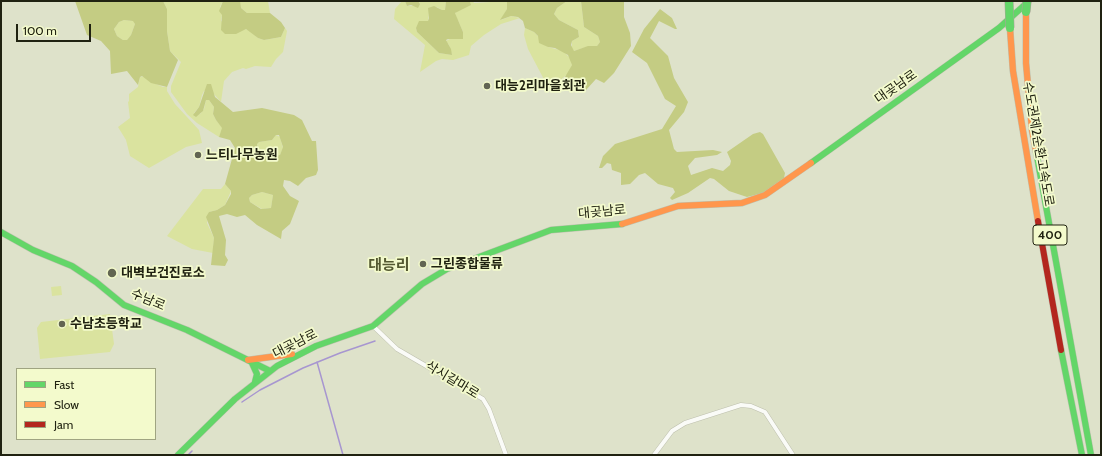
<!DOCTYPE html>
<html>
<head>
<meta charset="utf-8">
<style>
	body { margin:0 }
	#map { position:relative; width:1102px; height:456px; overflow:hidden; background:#dee2ca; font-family:Cabin,sans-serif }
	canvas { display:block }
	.frame { position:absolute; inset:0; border:2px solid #202211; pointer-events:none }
	.legend { position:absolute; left:16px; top:368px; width:140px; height:72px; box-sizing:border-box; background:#f3facc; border:1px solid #9fa481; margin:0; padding:5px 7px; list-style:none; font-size:12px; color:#202211 }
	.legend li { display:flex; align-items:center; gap:8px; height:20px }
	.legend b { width:20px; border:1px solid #9fa481 }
	.scale { position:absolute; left:16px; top:24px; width:75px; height:18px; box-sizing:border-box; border:2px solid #202211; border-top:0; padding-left:5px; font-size:12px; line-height:14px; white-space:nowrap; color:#202211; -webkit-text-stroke:3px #f3facc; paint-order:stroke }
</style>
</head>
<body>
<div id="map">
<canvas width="1102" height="456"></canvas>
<div class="frame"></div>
<ul class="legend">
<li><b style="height:5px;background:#63d668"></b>Fast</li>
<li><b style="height:5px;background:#ff974d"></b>Slow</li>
<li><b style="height:5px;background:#b3261e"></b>Jam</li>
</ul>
<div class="scale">100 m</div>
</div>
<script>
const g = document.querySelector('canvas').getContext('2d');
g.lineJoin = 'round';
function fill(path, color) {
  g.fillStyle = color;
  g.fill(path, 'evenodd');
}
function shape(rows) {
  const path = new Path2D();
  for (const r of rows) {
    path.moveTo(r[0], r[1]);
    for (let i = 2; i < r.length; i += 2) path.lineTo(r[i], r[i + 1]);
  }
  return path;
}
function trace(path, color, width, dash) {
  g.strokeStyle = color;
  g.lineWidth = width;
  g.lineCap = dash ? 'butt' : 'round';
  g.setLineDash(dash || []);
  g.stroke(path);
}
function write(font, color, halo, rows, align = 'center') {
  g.font = font + ' Cabin,"Noto Sans KR",sans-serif';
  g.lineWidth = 3.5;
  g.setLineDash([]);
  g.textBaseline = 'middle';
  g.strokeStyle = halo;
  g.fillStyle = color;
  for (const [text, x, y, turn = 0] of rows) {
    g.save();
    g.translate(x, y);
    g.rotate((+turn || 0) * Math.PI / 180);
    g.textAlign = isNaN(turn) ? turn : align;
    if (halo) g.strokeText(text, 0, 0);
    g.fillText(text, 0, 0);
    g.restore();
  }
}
fill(shape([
	[163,1,223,1,220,7,222,15,221,21,240,31,246,29,250,31,258,38,264,40,281,37,285,28,287,31,283,52,276,59,271,67,255,66,246,69,243,68,232,72,224,81,221,102,213,93,204,91,202,95,199,107,194,113,200,114,204,109,206,100,209,100,214,107,213,114,216,120,223,128,219,137,197,123,187,114,171,92,171,86,181,62,170,51,167,31,167,9],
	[240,1,268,1,270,13,247,13,241,8,239,2],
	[402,1,405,1,407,6,415,6,420,4,418,1,446,1,445,10,442,10,437,7,429,13,428,22,416,28,417,32,439,53,452,55,449,45,446,41,463,32,455,14,456,11,463,9,458,1,473,1,474,3,507,1,507,9,501,20,511,16,520,18,501,24,484,35,471,46,469,55,453,60,442,59,436,61,420,72,425,45,394,19,395,9],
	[567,1,581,1,584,27,598,36,600,42,597,46,583,48,574,51,572,50,572,41,579,37,578,30,559,20,554,14,557,8],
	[124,20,134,21,135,24,131,35,127,40,123,40,117,36,114,29,119,22],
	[525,28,534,32,548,47,563,51,571,59,572,65,569,73,549,89,528,49,524,35],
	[145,76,149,81,163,87,167,87,167,91,175,104,199,130,202,143,186,147,149,168,130,156,126,140,118,127,130,118,128,102,129,101,129,94,138,87,140,77],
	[276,135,280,137,283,148,280,155,272,156,258,149,257,143,259,142,272,140],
	[225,184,231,191,225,205,217,210,209,212,207,223,214,238,213,253,192,249,167,236,203,189,221,189],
	[262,192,273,195,271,208,262,209,250,202,249,198,252,195],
	[61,286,62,295,52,296,51,287],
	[110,314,114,344,110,352,40,359,37,328,41,322]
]), '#dae39f');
fill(shape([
	[75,1,163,1,167,9,167,31,170,51,178,60,167,87,151,83,142,76,140,77,138,85,127,71,111,74,110,51,101,41,87,35],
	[124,20,133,21,135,24,131,35,127,40,123,40,117,36,114,29,119,22],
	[223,1,240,1,241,8,247,13,270,13,281,22,285,28,281,37,264,40,258,38,246,29,236,34,225,34,221,30,222,15,219,11],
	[405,1,418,1,420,4,418,8,411,5,407,6],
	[446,1,470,2,471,5,455,13,463,32,463,39,448,39,446,40,451,49,452,55,439,53,417,32,416,28,419,21,428,21,429,18,428,8,434,6,442,10,445,10],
	[507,1,567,1,557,8,554,14,559,20,578,30,579,37,572,41,571,45,574,51,588,46,597,46,600,42,598,36,584,27,581,1,624,1,624,17,630,33,631,46,614,73,604,83,596,79,586,90,579,81,572,87,565,77,572,65,568,55,555,48,548,47,539,43,538,36,534,32,525,28,523,21,518,17,511,16,500,20,507,9],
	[660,9,672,18,677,29,675,29,659,21,650,38,668,56,674,78,688,102,684,112,669,130,674,149,677,152,713,150,722,152,717,155,695,158,688,166,691,175,712,168,723,171,730,165,731,161,727,152,753,134,760,132,763,134,785,173,784,178,763,193,747,197,729,191,714,179,710,178,688,193,672,200,670,198,675,192,673,188,658,184,645,173,639,175,630,184,621,185,621,173,612,170,611,164,607,163,602,168,599,168,603,156,615,144,662,129,676,106,665,99,647,63,632,52,644,29],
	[207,84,211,84,215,97,233,112,262,108,294,115,302,120,312,141,316,141,318,170,316,175,306,178,298,186,290,181,284,180,283,186,290,196,299,201,290,224,282,231,281,239,257,225,245,215,237,217,227,214,219,216,226,240,225,255,228,260,225,266,211,265,214,238,206,217,209,212,217,210,225,205,231,194,231,191,225,184,235,148,230,140,219,137,222,128,216,120,213,114,214,107,209,100,206,100,203,111,196,117,193,115,199,107],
	[276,135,279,135,283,147,280,155,272,156,258,149,257,144,259,142,272,140],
	[262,192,273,195,271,208,261,209,250,202,249,198,252,195]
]), '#c4cc83');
trace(shape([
	[317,362,343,455],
	[242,402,260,390,303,368,340,353,375,341],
	[188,455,192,451]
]), '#a796d0', 1.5);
const street = shape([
	[373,326,397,349,483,399,489,409,506,455],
	[654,455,672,431,685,423,741,405,751,406,765,412,793,455]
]);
const fast = shape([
	[1036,151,1091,455],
	[811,163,999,28,1028,2],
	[1,232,33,250,72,266,96,282,124,305,187,330,270,371],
	[1061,350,1082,455],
	[252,363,257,374,255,382],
	[178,455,235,399,277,366,316,346,373,326,422,284,447,269,551,230,622,224]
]);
const slow = shape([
	[1026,12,1026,63,1032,130,1036,151],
	[1010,28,1013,71,1038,221],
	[622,224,678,206,742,203,765,195,811,163],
	[248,360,292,354]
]);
const jam = shape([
	[1038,221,1061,350]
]);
trace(street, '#bdbfad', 5);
trace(fast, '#bdbfad', 7);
trace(slow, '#bdbfad', 7);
trace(jam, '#bdbfad', 7);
trace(street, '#fafbf7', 4);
trace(fast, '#63d668', 6);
trace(slow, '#ff974d', 6);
trace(jam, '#b3261e', 6);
const fastBridge = shape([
	[1009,1,1010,28],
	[1026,12,1027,1]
]);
trace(fastBridge, '#ada49c', 9, []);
trace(fastBridge, '#63d668', 8);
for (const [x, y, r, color] of [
	[487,86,4,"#626552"],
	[198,155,4,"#626552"],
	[423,264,4,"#626552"],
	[112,273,5,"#626552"],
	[62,324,4,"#626552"]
]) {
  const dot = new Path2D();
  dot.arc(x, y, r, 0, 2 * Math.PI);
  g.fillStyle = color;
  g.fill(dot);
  trace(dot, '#f3facc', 1.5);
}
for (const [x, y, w] of [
	[1050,235,34]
]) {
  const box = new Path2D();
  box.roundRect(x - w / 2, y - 10, w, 20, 3);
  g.fillStyle = '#f3facc';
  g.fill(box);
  trace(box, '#202211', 1);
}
write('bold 12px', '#202211', null, [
	["400",1050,235]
]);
write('bold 13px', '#202211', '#f3facc', [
	["대능2리마을회관",495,86],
	["느티나무농원",206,155],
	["그린종합물류",431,264],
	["대벽보건진료소",121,273],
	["수남초등학교",70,324]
], 'left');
write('13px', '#202211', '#f3facc', [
	["대곶남로",896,87,-35],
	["수도권제2순환고속도로",1038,144,80],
	["대곶남로",602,212,-5],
	["수남로",148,300,23],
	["대곶남로",295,344,-27],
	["삭시갈마로",452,380,31]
]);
write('bold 15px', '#545931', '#f3facc', [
	["대능리",389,266]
]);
</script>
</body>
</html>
